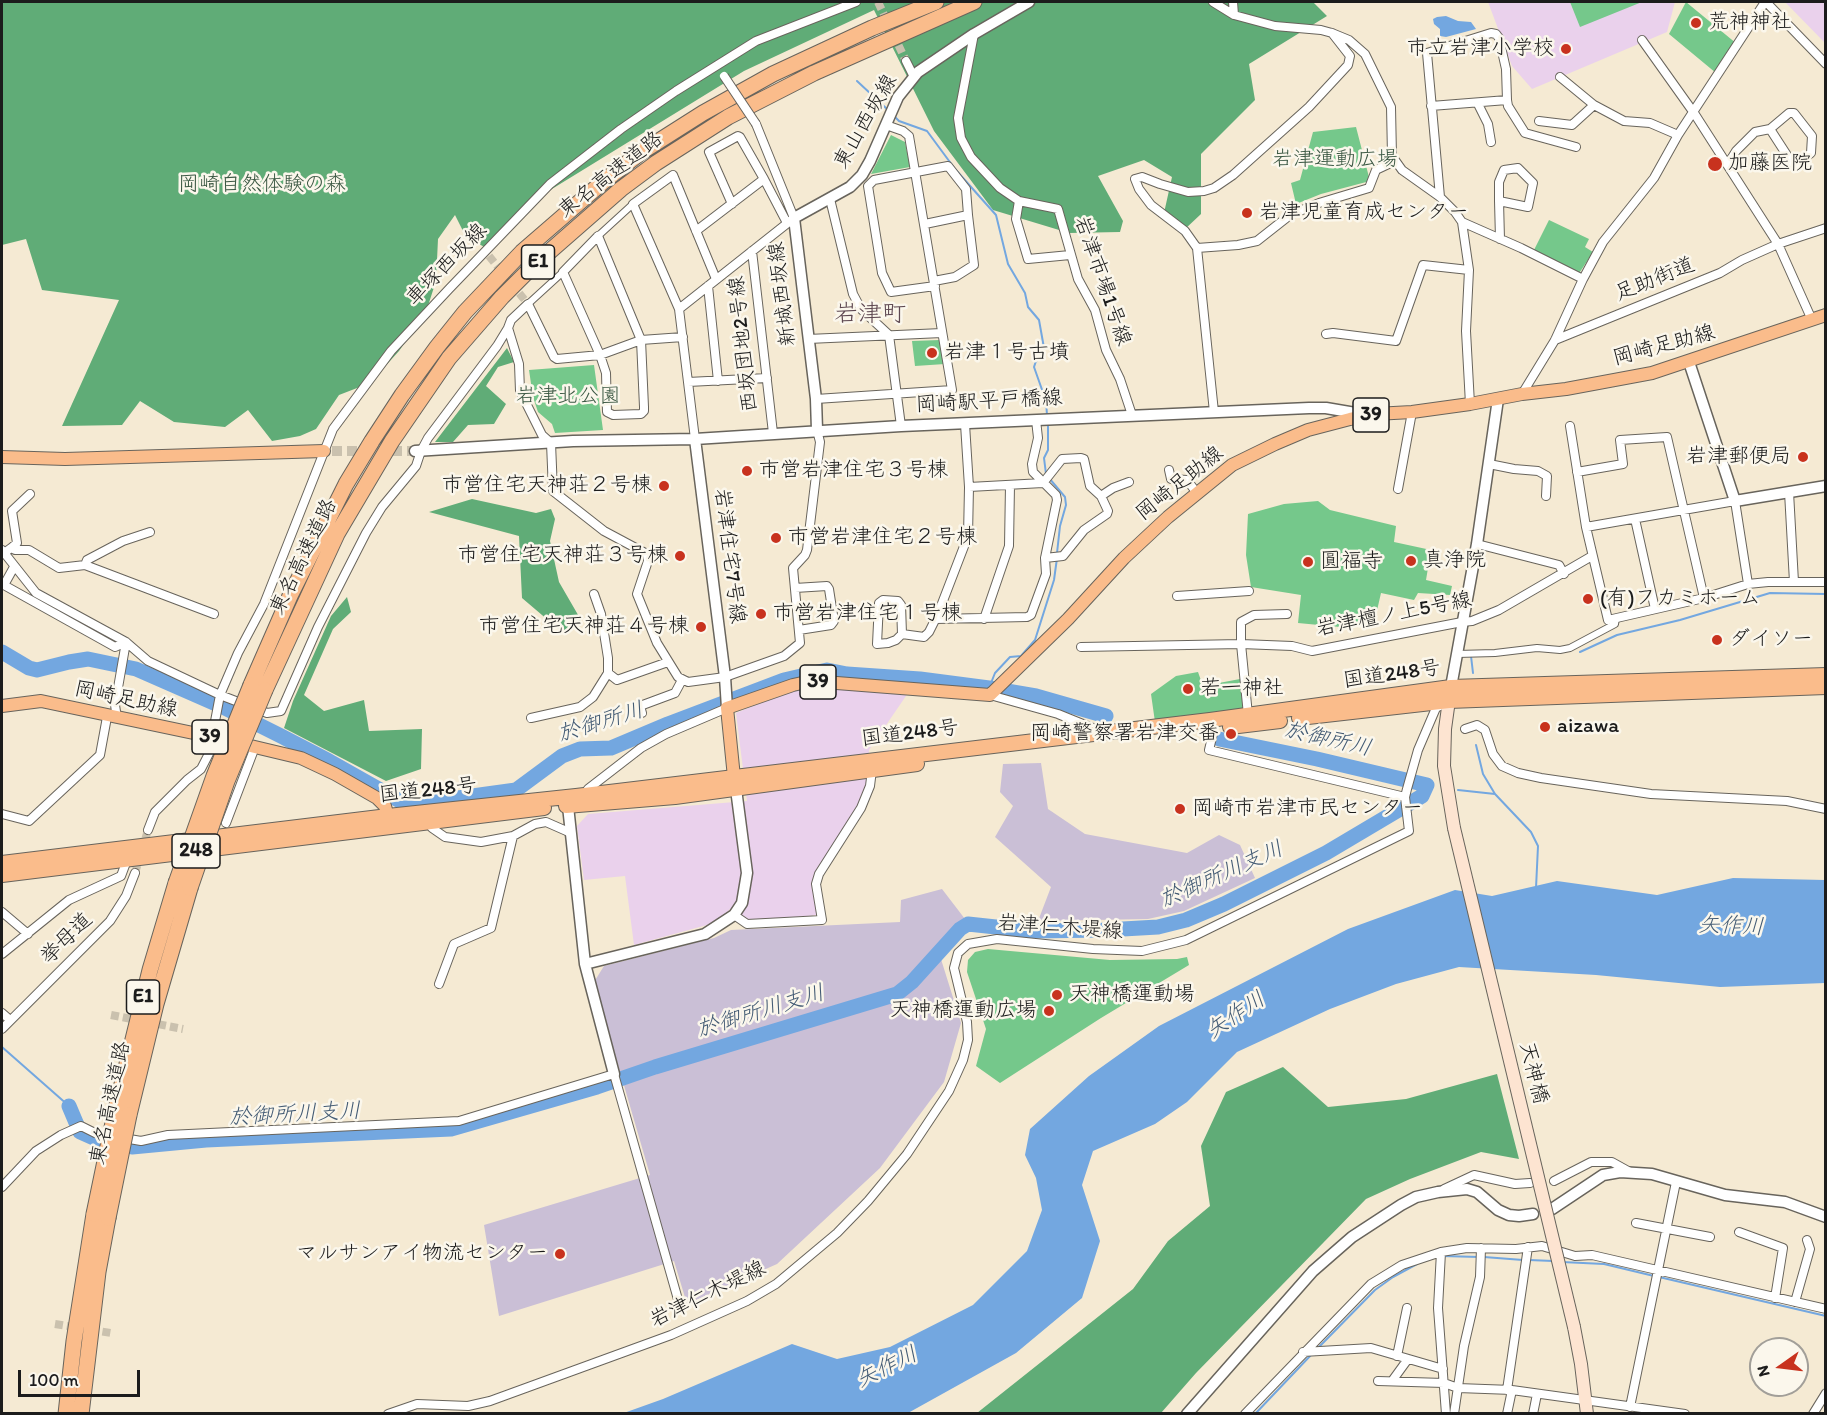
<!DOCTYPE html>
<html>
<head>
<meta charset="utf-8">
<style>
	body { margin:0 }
	#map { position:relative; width:1827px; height:1415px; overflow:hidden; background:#f5ead3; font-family:Itim,sans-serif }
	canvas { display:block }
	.frame { position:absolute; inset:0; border:3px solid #1c1c1c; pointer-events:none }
	.north { position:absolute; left:1749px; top:1337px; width:60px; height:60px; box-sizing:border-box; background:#fbf7ec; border:2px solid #a29f99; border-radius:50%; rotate:256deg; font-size:16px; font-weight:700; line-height:24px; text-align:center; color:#1c1c1c }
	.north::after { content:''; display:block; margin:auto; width:21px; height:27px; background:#c8321e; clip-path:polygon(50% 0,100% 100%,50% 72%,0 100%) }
	.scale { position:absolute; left:18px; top:1370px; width:122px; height:27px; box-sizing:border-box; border:3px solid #1c1c1c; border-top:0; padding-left:8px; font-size:18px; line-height:21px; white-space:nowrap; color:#1c1c1c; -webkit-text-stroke:4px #fbf7ec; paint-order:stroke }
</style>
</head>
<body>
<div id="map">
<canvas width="1827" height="1415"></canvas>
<div class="frame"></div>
<div class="north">N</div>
<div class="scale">100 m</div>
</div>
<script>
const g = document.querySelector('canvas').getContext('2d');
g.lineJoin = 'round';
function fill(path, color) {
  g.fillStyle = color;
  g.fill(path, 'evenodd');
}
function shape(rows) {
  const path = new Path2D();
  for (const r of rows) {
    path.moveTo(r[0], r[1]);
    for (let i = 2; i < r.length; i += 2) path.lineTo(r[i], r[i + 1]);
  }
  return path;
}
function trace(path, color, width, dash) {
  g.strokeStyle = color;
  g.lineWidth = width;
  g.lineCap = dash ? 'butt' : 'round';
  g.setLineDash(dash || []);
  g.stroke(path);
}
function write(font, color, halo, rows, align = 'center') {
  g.font = font + ' Itim,"Klee One",sans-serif';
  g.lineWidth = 5;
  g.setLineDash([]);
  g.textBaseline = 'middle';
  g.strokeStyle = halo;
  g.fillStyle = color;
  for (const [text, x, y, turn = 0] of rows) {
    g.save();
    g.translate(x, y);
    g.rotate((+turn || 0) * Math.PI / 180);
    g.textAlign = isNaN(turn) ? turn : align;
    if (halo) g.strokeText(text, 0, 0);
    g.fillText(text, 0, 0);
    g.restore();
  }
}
fill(shape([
	[1488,2,1675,2,1667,32,1532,89,1512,66],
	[1785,2,1825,2,1825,43],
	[800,687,908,693,869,750,867,786,859,807,815,874,818,915,748,922,730,909,718,922,634,945,625,876,584,880,577,826,588,814,747,801,736,713]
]), '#ead1ec');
fill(shape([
	[1041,763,1048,809,1085,834,1187,853,1219,835,1240,845,1255,878,1184,911,1148,919,1038,921,1051,887,995,837,1013,806,1000,792,1003,764],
	[942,889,965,919,940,956,961,1023,944,1082,880,1168,777,1264,687,1304,674,1261,499,1316,484,1225,650,1175,594,982,604,966,714,938,731,930,900,922,901,900]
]), '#cabfd6');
fill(shape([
	[1570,2,1642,2,1580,27],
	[1686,2,1737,44,1716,73,1669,34],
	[1356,127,1370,181,1321,194,1296,204,1291,183,1300,180,1313,132],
	[891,135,905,142,910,167,871,174],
	[1549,220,1589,239,1585,247,1593,252,1578,275,1534,250],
	[940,340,945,364,915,366,912,341],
	[594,365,603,430,555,433,552,424,538,412,533,397,529,370],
	[1318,501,1330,510,1396,526,1394,542,1431,550,1426,580,1452,586,1450,595,1418,593,1414,600,1381,593,1373,628,1342,622,1340,627,1298,623,1301,595,1251,587,1246,555,1248,514,1284,504],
	[1198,672,1203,686,1240,679,1243,709,1155,722,1151,694,1176,676],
	[988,949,1110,960,1177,959,1187,957,1189,965,1101,1018,1000,1083,976,1066,986,1029,967,972,968,960,975,952]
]), '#75c88b');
fill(shape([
	[2,2,1313,2,1327,16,1249,64,1255,100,1201,154,1201,214,1184,230,1164,213,1172,177,1144,160,1098,176,1123,221,1120,232,1069,233,993,210,934,131,874,10,744,71,534,200,490,250,466,237,455,215,438,239,436,281,426,312,399,351,370,383,339,395,316,429,300,436,272,441,248,410,225,427,174,422,140,401,122,425,62,426,119,300,42,290,26,239,2,245],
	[507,348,514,362,498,367,486,386,506,404,494,424,468,425,453,442,435,442],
	[472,499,536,513,551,509,555,519,550,541,559,582,581,620,562,632,522,598,519,536,429,512],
	[347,597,351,612,333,629,304,695,324,711,364,700,369,731,422,729,421,769,386,781,284,728,293,701,331,616],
	[1283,1067,1328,1107,1406,1099,1497,1074,1519,1159,1481,1152,1410,1179,1366,1199,1196,1373,1161,1413,977,1413,1133,1289,1168,1241,1210,1206,1201,1146,1226,1092]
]), '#60ac77');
fill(shape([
	[1446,16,1458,21,1471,22,1476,29,1446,37,1440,36,1440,29,1434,24,1433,19,1437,17],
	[1733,878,1825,880,1825,983,1720,987,1596,975,1459,967,1396,984,1330,1009,1237,1052,1187,1102,1155,1124,1093,1151,1082,1185,1100,1241,1082,1298,1016,1353,908,1413,621,1414,663,1399,792,1344,837,1359,890,1347,973,1305,1027,1251,1042,1210,1036,1178,1025,1155,1030,1129,1089,1076,1159,1026,1348,929,1455,890,1492,896,1557,881,1657,895]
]), '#73a7e0');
trace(shape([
	[857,81,888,110],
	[894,116,899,121,927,131,955,169,996,215,1008,264,1025,293,1028,307,1039,320,1044,348,1043,357,1036,361,1034,367,1046,401,1047,415],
	[1046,474,1044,458,1048,450,1048,424],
	[1049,478,1065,497,1066,505,1060,526,1057,553],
	[1580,652,1617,635,1680,620,1770,593,1826,594],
	[1471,656,1473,673],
	[989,688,995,673,1010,657,1021,656,1035,640,1054,580,1057,558],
	[1476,745,1483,774,1495,794],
	[1427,785,1433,787],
	[1458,790,1495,794,1531,832,1538,846,1536,888],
	[2,1047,69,1106],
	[1442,1256,1479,1257],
	[1484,1257,1523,1260],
	[1529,1260,1553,1261],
	[1562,1262,1604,1264,1654,1276],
	[1659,1277,1826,1316],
	[1317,1349,1375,1290,1393,1277,1417,1264],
	[1255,1414,1311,1355]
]), '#73a7e0', 2);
trace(shape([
	[2,652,29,668,37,670,69,662,88,659,136,669,225,708,281,736,329,761,407,805,516,790,562,756,580,749,611,748,668,724,784,680,827,670,847,674,920,679,989,688,1036,696,1106,716],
	[69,1106,80,1132,98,1140,132,1147,206,1140,451,1129,597,1087,655,1067,897,994,912,982,960,929,968,924,1033,931,1105,930,1158,927,1186,920,1224,904,1326,853,1422,796,1427,785,1317,759,1219,739]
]), '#73a7e0', 15);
trace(shape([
	[878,2,906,61],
	[489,256,528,304],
	[135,873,148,830],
	[111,1015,183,1029],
	[55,1324,111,1333]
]), '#cac1ae', 8, [8, 4]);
trace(shape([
	[332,451,415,451]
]), '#cac1ae', 10, [10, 5]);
const pedestrian = shape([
	[598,236,633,204],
	[528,304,563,272],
	[1457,654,1495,653,1537,648,1560,650,1570,648,1615,624,1616,618]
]);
const minor = shape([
	[1213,2,1234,15,1275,26,1321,30,1332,33,1349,40,1365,54,1391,107,1392,156,1402,170,1440,197,1455,212,1462,222,1469,270,1466,331,1470,404],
	[1233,2,1234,15],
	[1766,2,1826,64],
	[974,34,958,118,961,138,971,157,1000,188,1019,201,1058,209,1078,279,1095,310,1106,350,1120,379,1132,415],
	[1642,40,1694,113,1778,244,1812,320],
	[906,61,914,77],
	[1478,104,1488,124,1491,142],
	[1594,105,1624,121,1650,123,1678,135],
	[1431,106,1507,100,1508,106,1525,133,1576,147],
	[1539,121,1572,125,1594,105,1560,77],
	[1728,164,1736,151,1755,132,1770,129,1789,113,1794,113,1812,136,1811,153,1796,164,1792,163,1770,129],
	[1440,197,1427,53,1491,33,1496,34,1499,38,1506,69,1507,100],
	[830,199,853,294,861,309,889,335,901,426],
	[1019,201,1016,219,1028,259,1070,255],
	[1499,201,1528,207,1533,183,1518,168,1504,170,1499,182,1499,201,1500,239],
	[732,204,709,152,738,136,740,137,764,179],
	[1462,222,1521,248,1583,279],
	[925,224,968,215,966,189,948,166,874,180,868,186,882,273,891,292,935,286],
	[696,231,764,179,787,223],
	[598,236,641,340,644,407,644,411,641,414,613,415,607,412,606,373,600,355,563,272,598,236],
	[1197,248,1238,245,1257,241,1290,215,1319,203,1369,188,1376,170,1395,161],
	[752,251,773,433],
	[934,281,955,277,974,265,968,215],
	[708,286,718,381],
	[679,309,794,218,756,124],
	[1326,334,1333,333,1396,341,1423,265,1469,270],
	[683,337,641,340,600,355,557,359,554,357,528,304,511,320,508,328,519,364,520,391,542,435,551,443,553,491,604,531,647,554,648,561,637,594,657,643,678,677,688,682,725,677,784,656,800,643,793,568,805,555,807,550,820,442,817,430],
	[808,339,942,333],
	[1555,340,1720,273,1742,260,1778,244,1826,228],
	[688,382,767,378],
	[1522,394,1555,340,1583,279,1603,242,1654,178,1678,135,1765,2],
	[816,399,952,390,909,136,903,131,886,125],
	[1214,412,1197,248,1185,231,1151,205,1139,189,1135,179,1142,177,1160,184,1188,192,1204,191,1214,188,1233,175,1309,107,1348,65,1350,56,1332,33],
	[965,424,969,487,968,536,936,619,1027,617,1031,615,1046,574,1045,558,1057,500,1056,495,1033,472,1032,464,1038,438,1036,420],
	[1570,426,1586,527,1608,620,1704,598,1748,584,1768,582,1826,582],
	[695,439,679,309,633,204,673,175,716,279],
	[1489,464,1514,469,1538,471,1547,476,1546,496],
	[1169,470,1171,479,1187,480,1197,493],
	[1577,472,1623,464,1620,440,1667,437,1704,598],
	[1043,483,1062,459,1081,458,1084,459,1090,486,1101,496,1108,511,1107,514,1084,530,1063,556,1045,558],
	[969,487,1043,483],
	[1398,489,1412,412],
	[1789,492,1794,582],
	[1101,496,1113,488,1129,482],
	[1635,519,1655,609],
	[1586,527,1735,501,1748,584],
	[1477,544,1559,565,1564,574],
	[11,548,17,543,12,511,30,494],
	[2,550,36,593,126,642,148,661,220,695,267,713,281,711,318,627,366,533,382,507,416,466,421,451,428,438,497,346,508,328],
	[4,553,11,548,15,550,29,550,59,568,85,565,214,614],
	[85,565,87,560,123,541,150,532],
	[2,584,115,647,126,642],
	[4,585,14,567],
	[795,588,827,586,829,589,834,621,831,625,799,630],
	[594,594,601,614,608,658,608,673],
	[1177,596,1249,591],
	[984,619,1009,546,1010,485],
	[902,634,901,605,898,601,883,600,879,603,877,644,888,643,896,640,902,634,924,637,929,632,937,616],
	[1081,647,1241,644,1292,646,1312,651,1462,622,1472,621,1499,610,1592,556],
	[990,695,1058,714,1100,731],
	[642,713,640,706,675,693,682,680],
	[1248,715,1241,644,1241,622,1254,615,1287,614],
	[117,718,115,705,126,642],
	[531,718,580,707,593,697,608,673,617,680,668,662],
	[1210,720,1213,733,1209,750,1405,797],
	[1465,729,1477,725,1485,730,1493,754,1502,766,1518,773,1541,778,1651,794,1787,801,1826,809],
	[212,737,220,695,238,653,264,604,333,429,391,351,449,289,550,184,621,129,676,91,756,41,856,2],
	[588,789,641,748,666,734,727,708],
	[2,814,29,821,100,755,107,717],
	[226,823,255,747],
	[432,828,445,837,481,842,513,836,535,824,546,822,571,833],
	[148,830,155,812,187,780,201,769,217,738],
	[2,912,28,934],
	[734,915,747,924,822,920,816,884,819,874,861,808,870,786,872,770],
	[2,954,69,900,121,876,127,860],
	[439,984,454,944,491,928,513,836],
	[2,1013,10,1020],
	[2,1029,110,921,126,896,135,873],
	[1554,1181,1591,1162,1612,1162,1630,1172],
	[2,1187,36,1151,61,1135,81,1126,95,1133,141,1141,168,1135,459,1121,614,1074,679,1303],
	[1444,1189,1474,1175,1515,1184,1530,1183],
	[1636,1223,1710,1237],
	[1739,1232,1783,1248,1775,1298],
	[1441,1252,1438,1308,1446,1414],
	[1795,1302,1810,1249,1807,1240],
	[1303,1352,1371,1348,1443,1369],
	[1397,1356,1407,1308],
	[1378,1381,1444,1383,1458,1388,1512,1390,1685,1414],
	[1392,1381,1408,1359],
	[1507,1390,1528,1247],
	[1630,1407,1676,1182],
	[388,1414,417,1404,468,1406,490,1401,671,1335,747,1301,776,1284,837,1233,868,1201,907,1154,949,1091,963,1060,968,1040,967,1022,954,968,958,953,968,944,997,939,1093,949,1142,951,1186,940,1409,831,1405,797,1407,789,1418,750,1436,708,1444,704],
	[1245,1414,1371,1284,1402,1265,1441,1252,1467,1248,1516,1249,1542,1246,1575,1256,1592,1255,1826,1309],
	[1454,1414,1464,1346,1480,1277,1481,1248],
	[1507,1414,1512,1390],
	[1533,1414,1537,1394],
	[1813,1414,1826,1393]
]);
const tertiary = shape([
	[1689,362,1735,501,1826,486],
	[817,430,816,399,794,218,850,187,862,175,870,161,898,97,918,72,974,34,1029,2],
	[695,439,725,677,727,708],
	[415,451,573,441,695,439,901,426,1309,408,1326,408,1367,415],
	[1451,687,1477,544,1498,399],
	[568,806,585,964,614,1074],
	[585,964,705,934,734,915,742,903,747,873,736,789],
	[1552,1209,1603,1175,1620,1172,1652,1174,1725,1195,1785,1202,1826,1217],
	[1187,1414,1313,1271,1352,1237,1401,1205,1416,1197,1438,1192,1467,1189,1477,1192,1498,1210,1509,1215,1519,1216,1533,1214]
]);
const secondary = shape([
	[1450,693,1445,729,1444,766,1454,828],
	[1574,1327,1581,1364,1587,1414]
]);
const primary = shape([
	[2,457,65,459,324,451],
	[2,706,41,701,217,738,301,758,335,774,377,798,385,806,390,824],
	[735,787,727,708,793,685,811,681,990,695,1068,619,1124,558,1168,517,1232,465,1275,444,1308,430,1350,419,1375,414,1412,412,1470,404,1522,394,1566,389,1652,373,1826,315]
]);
const trunk = shape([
	[1299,718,1449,701,1826,687],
	[1230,727,1280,721],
	[566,806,675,797,917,764],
	[2,863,388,816,576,796,1210,720,1451,687,1826,675],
	[2,875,544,808]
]);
const motorway = shape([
	[251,685,290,596,346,484,372,441,402,395,437,347,465,312,522,252,604,181,640,153,703,113,773,74,872,28,936,2],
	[265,690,337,534,392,441,449,358,502,297,533,266,621,189,656,163,728,117,814,73,974,2],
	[115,1113,150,970,176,883],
	[129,1115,156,1004,190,888],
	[66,1414,74,1341,94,1214],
	[81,1414,98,1272,108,1218]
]);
trace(pedestrian, '#68645c', 8);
trace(minor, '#68645c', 10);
trace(tertiary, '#68645c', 13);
trace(secondary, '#68645c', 14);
trace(primary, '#68645c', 14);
trace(trunk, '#68645c', 16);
trace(motorway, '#68645c', 17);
trace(pedestrian, '#fff', 6);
trace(minor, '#fff', 8);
trace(tertiary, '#fff', 10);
trace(secondary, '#fde4d1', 12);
trace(primary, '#fabc8b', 12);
trace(trunk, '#fabc8b', 14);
trace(motorway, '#fabc8b', 15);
const minorBridge = shape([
	[724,76,756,124]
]);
const secondaryBridge = shape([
	[1454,828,1574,1327]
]);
const motorwayBridge = shape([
	[176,883,214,776,251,685],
	[190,888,227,781,265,690],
	[94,1214,115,1113],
	[108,1218,129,1115]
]);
trace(minorBridge, '#68645c', 10, []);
trace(secondaryBridge, '#68645c', 14, []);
trace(motorwayBridge, '#68645c', 17, []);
trace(minorBridge, '#fff', 8);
trace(secondaryBridge, '#fde4d1', 12);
trace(motorwayBridge, '#fabc8b', 15);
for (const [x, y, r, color] of [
	[1696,23,6,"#c8321e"],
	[1566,49,6,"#c8321e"],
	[1715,164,8,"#c8321e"],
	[1247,213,6,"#c8321e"],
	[932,353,6,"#c8321e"],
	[1803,457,6,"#c8321e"],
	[747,471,6,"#c8321e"],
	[664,486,6,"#c8321e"],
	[776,538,6,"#c8321e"],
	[680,556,6,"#c8321e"],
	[1411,561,6,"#c8321e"],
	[1308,562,6,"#c8321e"],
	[1588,599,6,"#c8321e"],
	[761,614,6,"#c8321e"],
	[701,627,6,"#c8321e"],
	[1717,640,6,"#c8321e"],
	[1188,689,6,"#c8321e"],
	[1545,727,6,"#c8321e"],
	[1231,734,6,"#c8321e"],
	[1180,809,6,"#c8321e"],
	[1057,995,6,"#c8321e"],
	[1049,1011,6,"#c8321e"],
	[560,1254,6,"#c8321e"]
]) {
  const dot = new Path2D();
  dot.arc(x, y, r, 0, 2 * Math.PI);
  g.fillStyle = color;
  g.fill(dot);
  trace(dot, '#fbf7ec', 2);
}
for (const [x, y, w] of [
	[538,262,33],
	[1371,415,36],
	[818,682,36],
	[210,737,36],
	[196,851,48],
	[143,997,33]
]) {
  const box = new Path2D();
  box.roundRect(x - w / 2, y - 17, w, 34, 4.5);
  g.fillStyle = '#fbf7ec';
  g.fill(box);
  trace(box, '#1c1c1c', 1.5);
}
write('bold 20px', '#1c1c1c', null, [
	["E1",538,262],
	["39",1371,415],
	["39",818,682],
	["39",210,737],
	["248",196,851],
	["E1",143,997]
]);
write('21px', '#1c1c1c', '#fbf7ec', [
	["荒神神社",1708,23],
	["市立岩津小学校",1554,49,"right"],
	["加藤医院",1728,164],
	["岩津児童育成センター",1259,213],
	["岩津１号古墳",944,353],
	["岩津郵便局",1791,457,"right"],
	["市営岩津住宅３号棟",759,471],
	["市営住宅天神荘２号棟",652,486,"right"],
	["市営岩津住宅２号棟",788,538],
	["市営住宅天神荘３号棟",668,556,"right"],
	["真浄院",1423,561],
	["圓福寺",1320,562],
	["(有)フカミホーム",1600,599],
	["市営岩津住宅１号棟",773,614],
	["市営住宅天神荘４号棟",689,627,"right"],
	["ダイソー",1729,640],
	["若一神社",1200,689],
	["aizawa",1557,727],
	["岡崎警察署岩津交番",1219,734,"right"],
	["岡崎市岩津市民センター",1192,809],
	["天神橋運動場",1069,995],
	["天神橋運動広場",1037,1011,"right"],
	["マルサンアイ物流センター",548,1254,"right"]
], 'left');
write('21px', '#1c1c1c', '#fbf7ec', [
	["東山西坂線",866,122,-60],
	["東名高速道路",611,175,-38],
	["車塚西坂線",447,265,-46],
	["足助街道",1655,280,-22],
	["岩津市場1号線",1102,281,71],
	["新城西坂線",783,294,-97],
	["西坂団地2号線",744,344,-96],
	["岡崎足助線",1664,346,-15],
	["岡崎駅平戸橋線",989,402,-3],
	["岡崎足助線",1180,484,-39],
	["岩津住宅7号線",729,556,83],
	["東名高速道路",304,557,-64],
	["岩津檀ノ上5号線",1394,615,-11],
	["国道248号",1392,675,-8],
	["岡崎足助線",126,700,12],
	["国道248号",910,734,-7],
	["国道248号",428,791,-6],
	["岩津仁木堤線",1060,928,4],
	["挙母道",67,939,-45],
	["天神橋",1533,1073,76],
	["東名高速道路",111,1103,-78],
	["岩津仁木堤線",708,1295,-26]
]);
write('21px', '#3b5843', '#fbf7ec', [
	["岩津運動広場",1335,160],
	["岡崎自然体験の森",262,185],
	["岩津北公園",568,397]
]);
write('italic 22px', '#435b74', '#fbf7ec', [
	["於御所川",601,723,-17],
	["於御所川",1328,740,13],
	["於御所川支川",1222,875,-24],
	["矢作川",1731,927,2],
	["於御所川支川",761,1012,-17],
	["矢作川",1236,1016,-34],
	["於御所川支川",295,1115,-3],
	["矢作川",887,1368,-26]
]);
write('24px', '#5e4851', '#fbf7ec', [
	["岩津町",870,315]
]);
</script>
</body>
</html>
